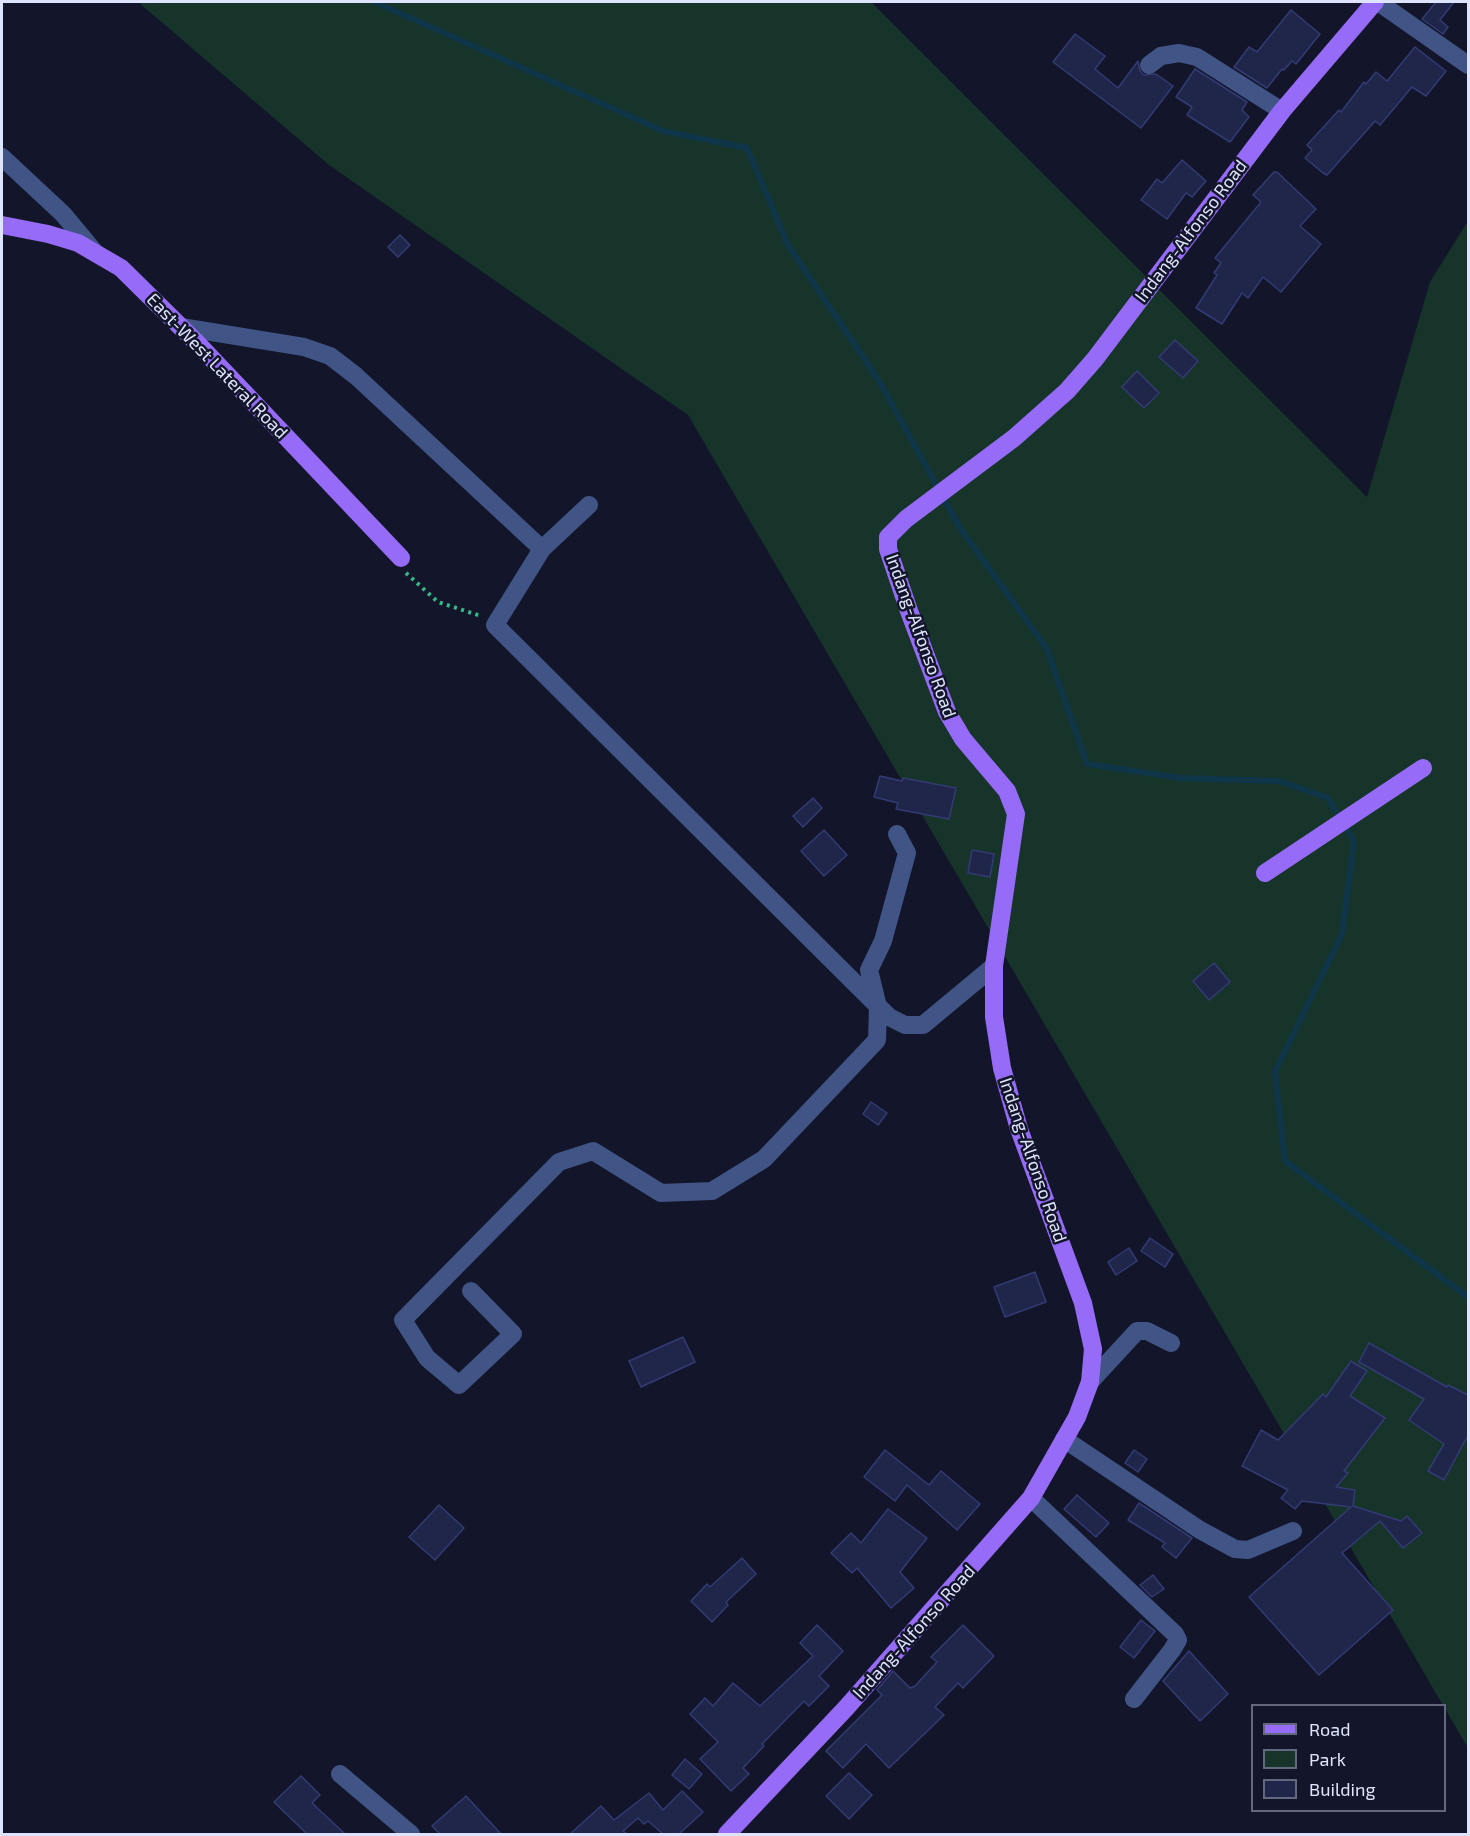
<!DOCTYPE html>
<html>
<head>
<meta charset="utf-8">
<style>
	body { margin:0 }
	#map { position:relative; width:1470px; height:1836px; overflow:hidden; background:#13162a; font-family:"Exo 2",sans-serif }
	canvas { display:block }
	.frame { position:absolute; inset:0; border:3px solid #dee4fd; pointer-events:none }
	.legend { position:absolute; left:1251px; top:1704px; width:195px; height:108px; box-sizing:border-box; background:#13162a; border:2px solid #64687e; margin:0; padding:8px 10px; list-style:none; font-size:18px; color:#dee4fd }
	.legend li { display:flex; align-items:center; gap:12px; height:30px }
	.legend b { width:30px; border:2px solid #64687e }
</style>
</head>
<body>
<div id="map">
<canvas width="1470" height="1836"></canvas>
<div class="frame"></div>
<ul class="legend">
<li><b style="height:8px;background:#966bf7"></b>Road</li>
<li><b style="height:16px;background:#163429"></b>Park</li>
<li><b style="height:16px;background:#20254a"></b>Building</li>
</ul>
</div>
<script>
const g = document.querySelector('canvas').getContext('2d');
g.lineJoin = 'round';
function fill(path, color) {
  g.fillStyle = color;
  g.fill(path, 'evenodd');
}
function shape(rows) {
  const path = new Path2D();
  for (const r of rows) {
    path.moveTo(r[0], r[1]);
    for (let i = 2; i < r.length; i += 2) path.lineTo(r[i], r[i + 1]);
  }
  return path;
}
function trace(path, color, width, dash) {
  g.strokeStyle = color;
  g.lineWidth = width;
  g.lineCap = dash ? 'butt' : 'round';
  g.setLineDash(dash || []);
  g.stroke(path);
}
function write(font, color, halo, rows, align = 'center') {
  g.font = font + ' "Exo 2",sans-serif';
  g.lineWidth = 5;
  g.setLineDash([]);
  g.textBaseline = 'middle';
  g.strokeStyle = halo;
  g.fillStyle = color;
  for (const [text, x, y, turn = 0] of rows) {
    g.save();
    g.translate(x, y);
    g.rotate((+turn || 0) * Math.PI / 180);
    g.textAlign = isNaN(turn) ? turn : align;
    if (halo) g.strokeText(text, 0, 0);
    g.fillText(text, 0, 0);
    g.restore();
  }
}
fill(shape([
	[138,2,871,2,1367,497,1430,282,1468,221,1468,1748,688,415,329,165]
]), '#163429');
trace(shape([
	[375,2,663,131,747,148,788,245,879,381,960,528,1047,649,1087,764,1181,778,1279,781,1328,798,1354,841,1342,934,1275,1072,1285,1161,1468,1297]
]), '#0e3648', 6);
const building = shape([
	[1436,2,1454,2,1440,20,1448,27,1443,34,1422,19,1436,2],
	[1291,10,1320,34,1296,64,1292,61,1284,70,1282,69,1267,88,1234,67,1249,47,1257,52,1291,10],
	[1075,34,1105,56,1095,69,1118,88,1138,61,1140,71,1144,75,1156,74,1173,86,1141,128,1053,62,1075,34],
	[1415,47,1446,71,1426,96,1412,87,1380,125,1375,121,1327,175,1323,173,1305,158,1312,150,1307,145,1339,110,1341,112,1364,82,1366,84,1376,72,1387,81,1415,47],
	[1195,69,1247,102,1242,110,1249,117,1230,142,1187,115,1192,107,1176,97,1195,69],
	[1182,160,1206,181,1192,197,1186,193,1167,219,1141,200,1157,179,1162,183,1182,160],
	[1274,172,1277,172,1316,209,1300,226,1321,244,1281,292,1263,277,1248,298,1242,293,1222,324,1196,308,1217,275,1214,273,1221,263,1215,258,1261,202,1253,195,1274,172],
	[400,235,410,245,398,257,388,247,400,235],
	[1175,340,1198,361,1183,378,1159,357,1175,340],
	[1137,371,1159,393,1144,408,1122,387,1137,371],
	[880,776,902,781,903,778,956,788,949,819,896,809,898,803,874,797,880,776],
	[813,798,822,808,803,827,793,816,813,798],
	[824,830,847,855,824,876,801,851,824,830],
	[972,850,994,854,990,877,968,873,972,850],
	[1214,963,1230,982,1209,1000,1193,981,1214,963],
	[871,1102,887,1113,878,1125,863,1114,871,1102],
	[1150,1238,1173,1254,1165,1267,1141,1251,1150,1238],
	[1129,1248,1137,1261,1116,1275,1108,1262,1129,1248],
	[1035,1272,1046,1302,1005,1317,994,1287,1035,1272],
	[683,1337,695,1362,641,1387,629,1361,683,1337],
	[1369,1343,1447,1387,1448,1385,1468,1395,1468,1435,1444,1480,1428,1471,1444,1444,1409,1420,1424,1399,1359,1362,1369,1343],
	[1351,1361,1367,1371,1350,1396,1385,1418,1344,1471,1348,1473,1336,1487,1355,1490,1353,1506,1401,1521,1407,1516,1422,1533,1403,1548,1380,1521,1342,1553,1393,1610,1319,1675,1249,1597,1351,1507,1302,1501,1295,1509,1281,1498,1288,1490,1242,1466,1261,1430,1278,1440,1323,1394,1326,1397,1351,1361],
	[885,1450,929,1485,941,1471,980,1504,957,1530,907,1485,895,1501,864,1477,885,1450],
	[1134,1450,1147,1459,1138,1472,1125,1463,1134,1450],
	[1077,1495,1109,1523,1096,1537,1064,1509,1077,1495],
	[1139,1503,1192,1538,1176,1558,1162,1547,1165,1543,1128,1520,1139,1503],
	[439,1505,464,1528,435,1560,409,1537,439,1505],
	[888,1509,927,1538,900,1572,914,1588,891,1608,857,1568,852,1573,831,1553,851,1533,861,1543,888,1509],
	[742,1558,756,1574,726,1602,728,1605,712,1622,691,1601,707,1584,710,1587,742,1558],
	[1153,1575,1164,1589,1152,1597,1140,1585,1153,1575],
	[1141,1620,1155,1631,1134,1658,1120,1647,1141,1620],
	[817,1625,843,1651,819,1676,829,1686,809,1706,804,1701,762,1744,764,1746,743,1768,749,1774,731,1791,700,1759,718,1742,690,1714,705,1698,713,1706,733,1683,760,1706,813,1656,800,1643,817,1625],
	[963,1625,994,1656,963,1688,958,1683,935,1707,944,1715,889,1768,866,1744,843,1768,826,1751,882,1695,877,1690,893,1671,910,1688,915,1686,937,1662,931,1657,963,1625],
	[1189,1651,1228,1694,1200,1721,1163,1681,1189,1651],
	[685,1759,702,1774,689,1789,672,1775,685,1759],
	[849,1773,872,1795,849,1819,826,1796,849,1773],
	[301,1776,320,1795,312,1803,345,1834,307,1834,274,1802,301,1776],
	[682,1791,703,1812,679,1834,663,1834,648,1821,644,1824,638,1818,623,1831,627,1834,570,1834,601,1806,614,1820,649,1793,663,1810,682,1791],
	[466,1796,501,1834,440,1834,432,1826,466,1796]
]);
fill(building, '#20254a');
trace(building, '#333b75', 1.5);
trace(shape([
	[406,573,438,602,481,616]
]), '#38b787', 4, [3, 4.5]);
trace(shape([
	[1378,2,1468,65],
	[1149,65,1161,56,1179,53,1197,57,1282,111],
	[2,157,63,214,93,250],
	[181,327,304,347,330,356,356,376,542,549],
	[589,505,542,549,495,625,889,1017,905,1025,923,1025,994,966],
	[471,1291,513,1334,459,1385,427,1358,403,1320,559,1162,593,1151,661,1193,712,1191,764,1159,877,1040,878,1007,869,970,883,941,907,853,897,834],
	[1090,1382,1137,1331,1147,1331,1171,1343],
	[1064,1439,1200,1530,1235,1549,1248,1550,1293,1531],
	[1031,1498,1175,1634,1178,1640,1172,1650,1134,1699],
	[340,1774,411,1834]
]), '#415486', 18);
trace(shape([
	[2,225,48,234,78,243,121,268,198,344,401,558],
	[1265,873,1423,768],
	[727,1834,846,1708,1031,1498,1077,1417,1090,1382,1093,1349,1083,1303,1019,1129,1002,1068,994,1017,994,966,1016,814,1007,791,963,739,947,712,909,611,888,549,888,537,906,519,1014,438,1067,391,1095,359,1282,111,1375,2]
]), '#966bf7', 18);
write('18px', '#dee4fd', '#13162a', [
	["Indang-Alfonso Road",1191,231,-53],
	["East-West Lateral Road",217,366,46],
	["Indang-Alfonso Road",921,636,70],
	["Indang-Alfonso Road",1033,1160,71],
	["Indang-Alfonso Road",914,1632,-48]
]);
</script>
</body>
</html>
